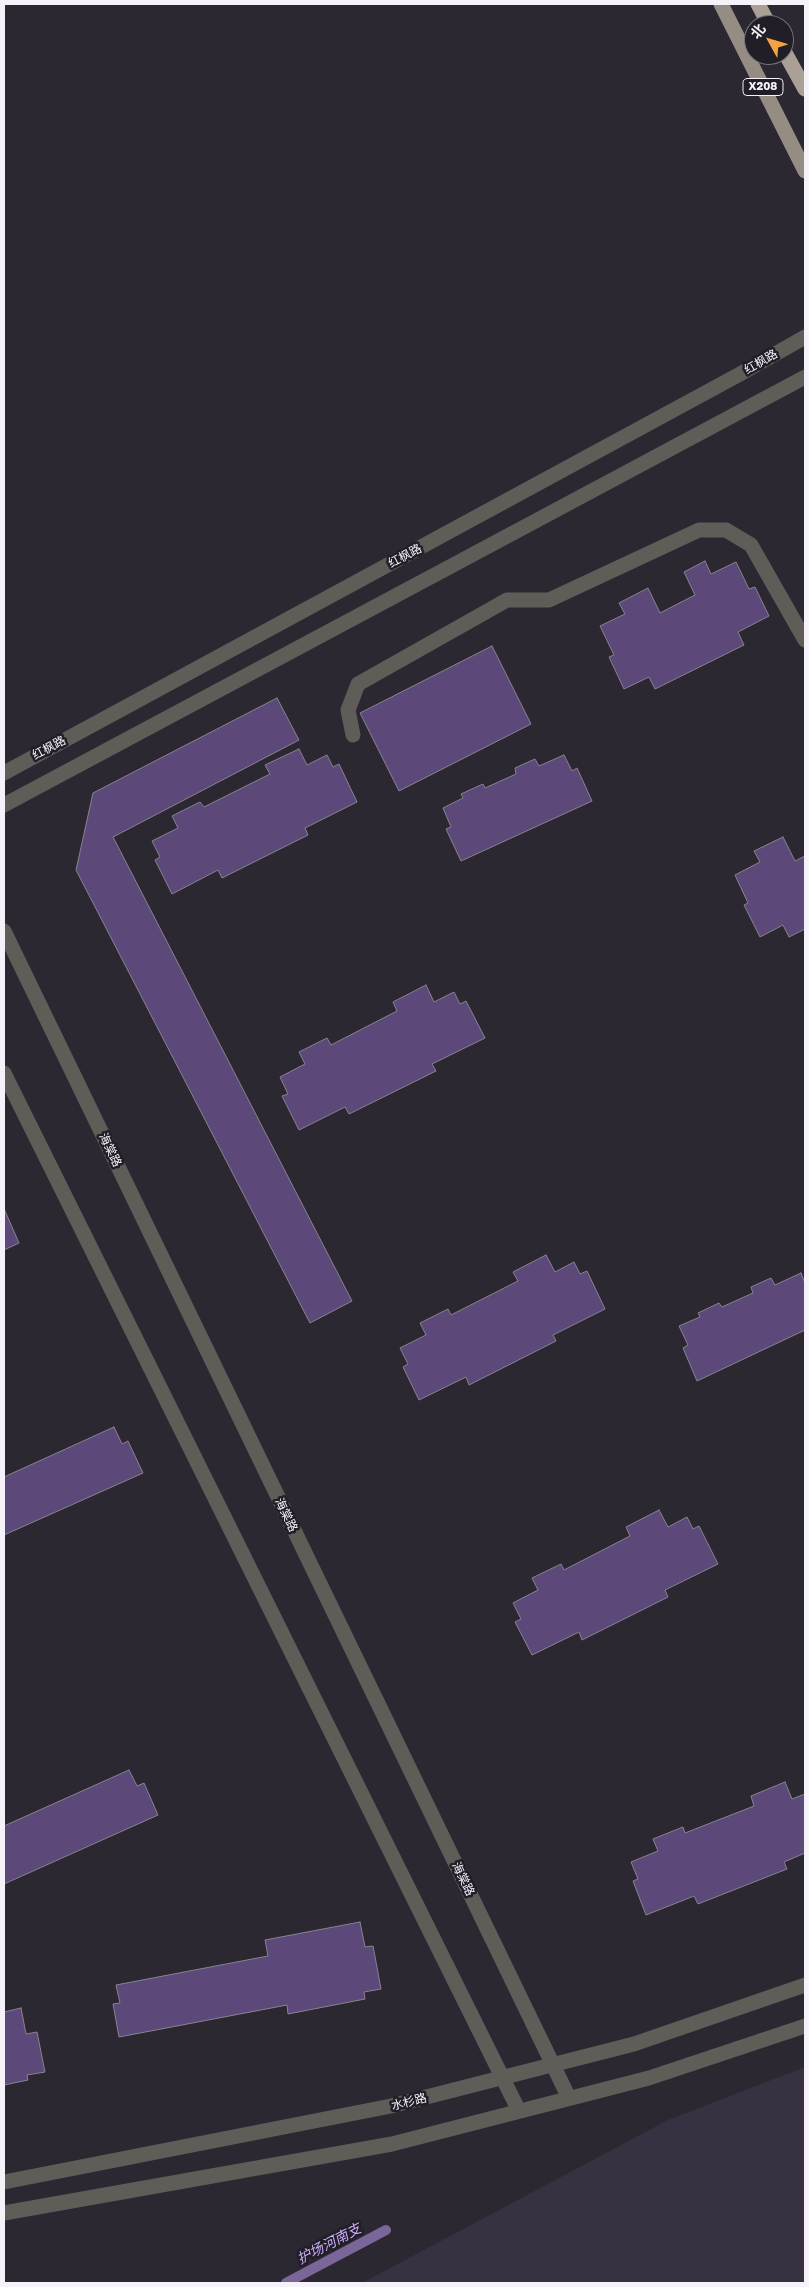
<!DOCTYPE html>
<html>
<head>
<meta charset="utf-8">
<style>
	body { margin:0 }
	#map { position:relative; width:809px; height:2287px; overflow:hidden; background:#2c2832; font-family:"Golos Text","Noto Sans SC",sans-serif }
	canvas { display:block }
	.frame { position:absolute; inset:0; border:5px solid #f5f3f9; pointer-events:none }
	.north { position:absolute; left:744px; top:15px; width:50px; height:50px; box-sizing:border-box; background:#221e28; border:1px solid #76737c; border-radius:50%; rotate:309deg; font-size:14px; font-weight:700; line-height:20px; text-align:center; color:#f5f3f9 }
	.north::after { content:''; display:block; margin:auto; width:18px; height:22px; background:#f4a344; clip-path:polygon(50% 0,100% 100%,50% 72%,0 100%) }
</style>
</head>
<body>
<div id="map">
<canvas width="809" height="2287"></canvas>
<div class="frame"></div>
<div class="north">北</div>
</div>
<script>
const g = document.querySelector('canvas').getContext('2d');
g.lineJoin = 'round';
function fill(path, color) {
  g.fillStyle = color;
  g.fill(path, 'evenodd');
}
function shape(rows) {
  const path = new Path2D();
  for (const r of rows) {
    path.moveTo(r[0], r[1]);
    for (let i = 2; i < r.length; i += 2) path.lineTo(r[i], r[i + 1]);
  }
  return path;
}
function trace(path, color, width, dash) {
  g.strokeStyle = color;
  g.lineWidth = width;
  g.lineCap = dash ? 'butt' : 'round';
  g.setLineDash(dash || []);
  g.stroke(path);
}
function write(font, color, halo, rows, align = 'center') {
  g.font = font + ' "Golos Text","Noto Sans SC",sans-serif';
  g.lineWidth = 5;
  g.setLineDash([]);
  g.textBaseline = 'middle';
  g.strokeStyle = halo;
  g.fillStyle = color;
  for (const [text, x, y, turn = 0] of rows) {
    g.save();
    g.translate(x, y);
    g.rotate((+turn || 0) * Math.PI / 180);
    g.textAlign = isNaN(turn) ? turn : align;
    if (halo) g.strokeText(text, 0, 0);
    g.fillText(text, 0, 0);
    g.restore();
  }
}
fill(shape([
	[805,2067,805,2283,362,2283,668,2120]
]), '#373141');
trace(shape([
	[286,2283,386,2230]
]), '#7b6699', 10);
const building = shape([
	[705,561,711,574,736,562,749,589,755,587,769,616,738,632,744,645,655,689,649,677,624,689,609,657,614,655,600,626,625,614,619,603,648,588,660,613,695,595,684,572,705,561],
	[492,646,531,724,399,791,360,713,492,646],
	[277,698,299,740,113,837,352,1301,310,1323,76,870,93,793,277,698],
	[299,749,307,765,327,755,333,767,339,764,357,802,305,828,308,835,222,878,218,870,172,894,155,860,160,857,152,841,178,828,172,816,200,802,204,807,270,774,265,765,299,749],
	[564,755,572,771,577,768,592,801,461,861,446,829,451,827,443,808,463,798,461,794,483,784,485,788,516,774,515,768,535,759,539,766,564,755],
	[783,837,795,861,805,856,805,929,789,937,783,925,760,937,744,905,748,903,735,875,760,862,754,851,783,837],
	[426,985,434,1002,454,992,460,1004,466,1001,485,1038,432,1064,436,1071,349,1114,345,1107,299,1130,282,1096,288,1094,280,1077,305,1064,299,1052,327,1038,331,1045,397,1011,393,1002,426,985],
	[5,1211,19,1243,4,1250,4,1212,5,1211],
	[546,1255,555,1272,574,1262,580,1274,587,1271,605,1309,553,1335,556,1341,469,1385,466,1377,419,1400,403,1367,408,1364,400,1348,426,1335,420,1323,448,1309,451,1315,518,1281,513,1272,546,1255],
	[801,1273,805,1283,805,1330,697,1381,683,1348,688,1345,679,1326,700,1317,698,1313,719,1303,722,1307,753,1293,751,1287,771,1278,775,1285,801,1273],
	[114,1427,122,1444,128,1441,143,1473,4,1535,4,1477,114,1427],
	[659,1510,668,1527,687,1517,693,1529,699,1526,718,1564,665,1590,668,1597,582,1640,579,1632,532,1655,515,1622,521,1619,513,1603,538,1590,532,1578,561,1564,564,1570,630,1536,626,1527,659,1510],
	[129,1770,137,1786,144,1783,158,1815,4,1884,4,1826,129,1770],
	[785,1782,792,1799,805,1794,805,1853,784,1862,787,1869,698,1904,694,1896,646,1915,633,1881,638,1879,631,1862,658,1851,653,1839,683,1827,685,1833,754,1806,751,1796,785,1782],
	[360,1922,365,1947,373,1946,381,1989,364,1992,365,1999,288,2014,287,2005,119,2037,113,2004,120,2003,116,1985,268,1956,265,1940,360,1922],
	[21,2008,26,2034,37,2032,45,2072,27,2075,28,2080,4,2085,4,2012,21,2008]
]);
fill(building, '#5c4879');
trace(building, '#888490', 1);
trace(shape([
	[353,735,348,710,358,684,507,600,549,600,699,530,726,530,751,545,805,640],
	[4,773,740,374,805,337],
	[4,805,805,377],
	[4,931,569,2098],
	[4,1073,519,2111],
	[4,2182,391,2106,634,2044,805,1985],
	[4,2213,392,2144,649,2078,805,2026]
]), '#605c58', 15);
trace(shape([
	[721,4,805,171]
]), '#958d84', 15);
trace(shape([
	[758,4,769,25],
	[784,51,805,89]
]), '#aaa096', 15);
for (const [x, y, w] of [
	[763,87,40]
]) {
  const box = new Path2D();
  box.roundRect(x - w / 2, y - 8.5, w, 17, 4);
  g.fillStyle = '#221e28';
  g.fill(box);
  trace(box, '#f5f3f9', 1);
}
write('bold 11px', '#f5f3f9', null, [
	["X208",763,87]
]);
write('12px', '#f5f3f9', '#221e28', [
	["红枫路",761,362,-30],
	["红枫路",405,556,-28],
	["红枫路",49,748,-28],
	["海棠路",110,1150,64],
	["海棠路",286,1515,64],
	["海棠路",463,1879,64],
	["水杉路",409,2102,-14]
]);
write('italic 14px', '#cdadfb', '#221e28', [
	["护场河南支",329,2244,-28]
]);
</script>
</body>
</html>
